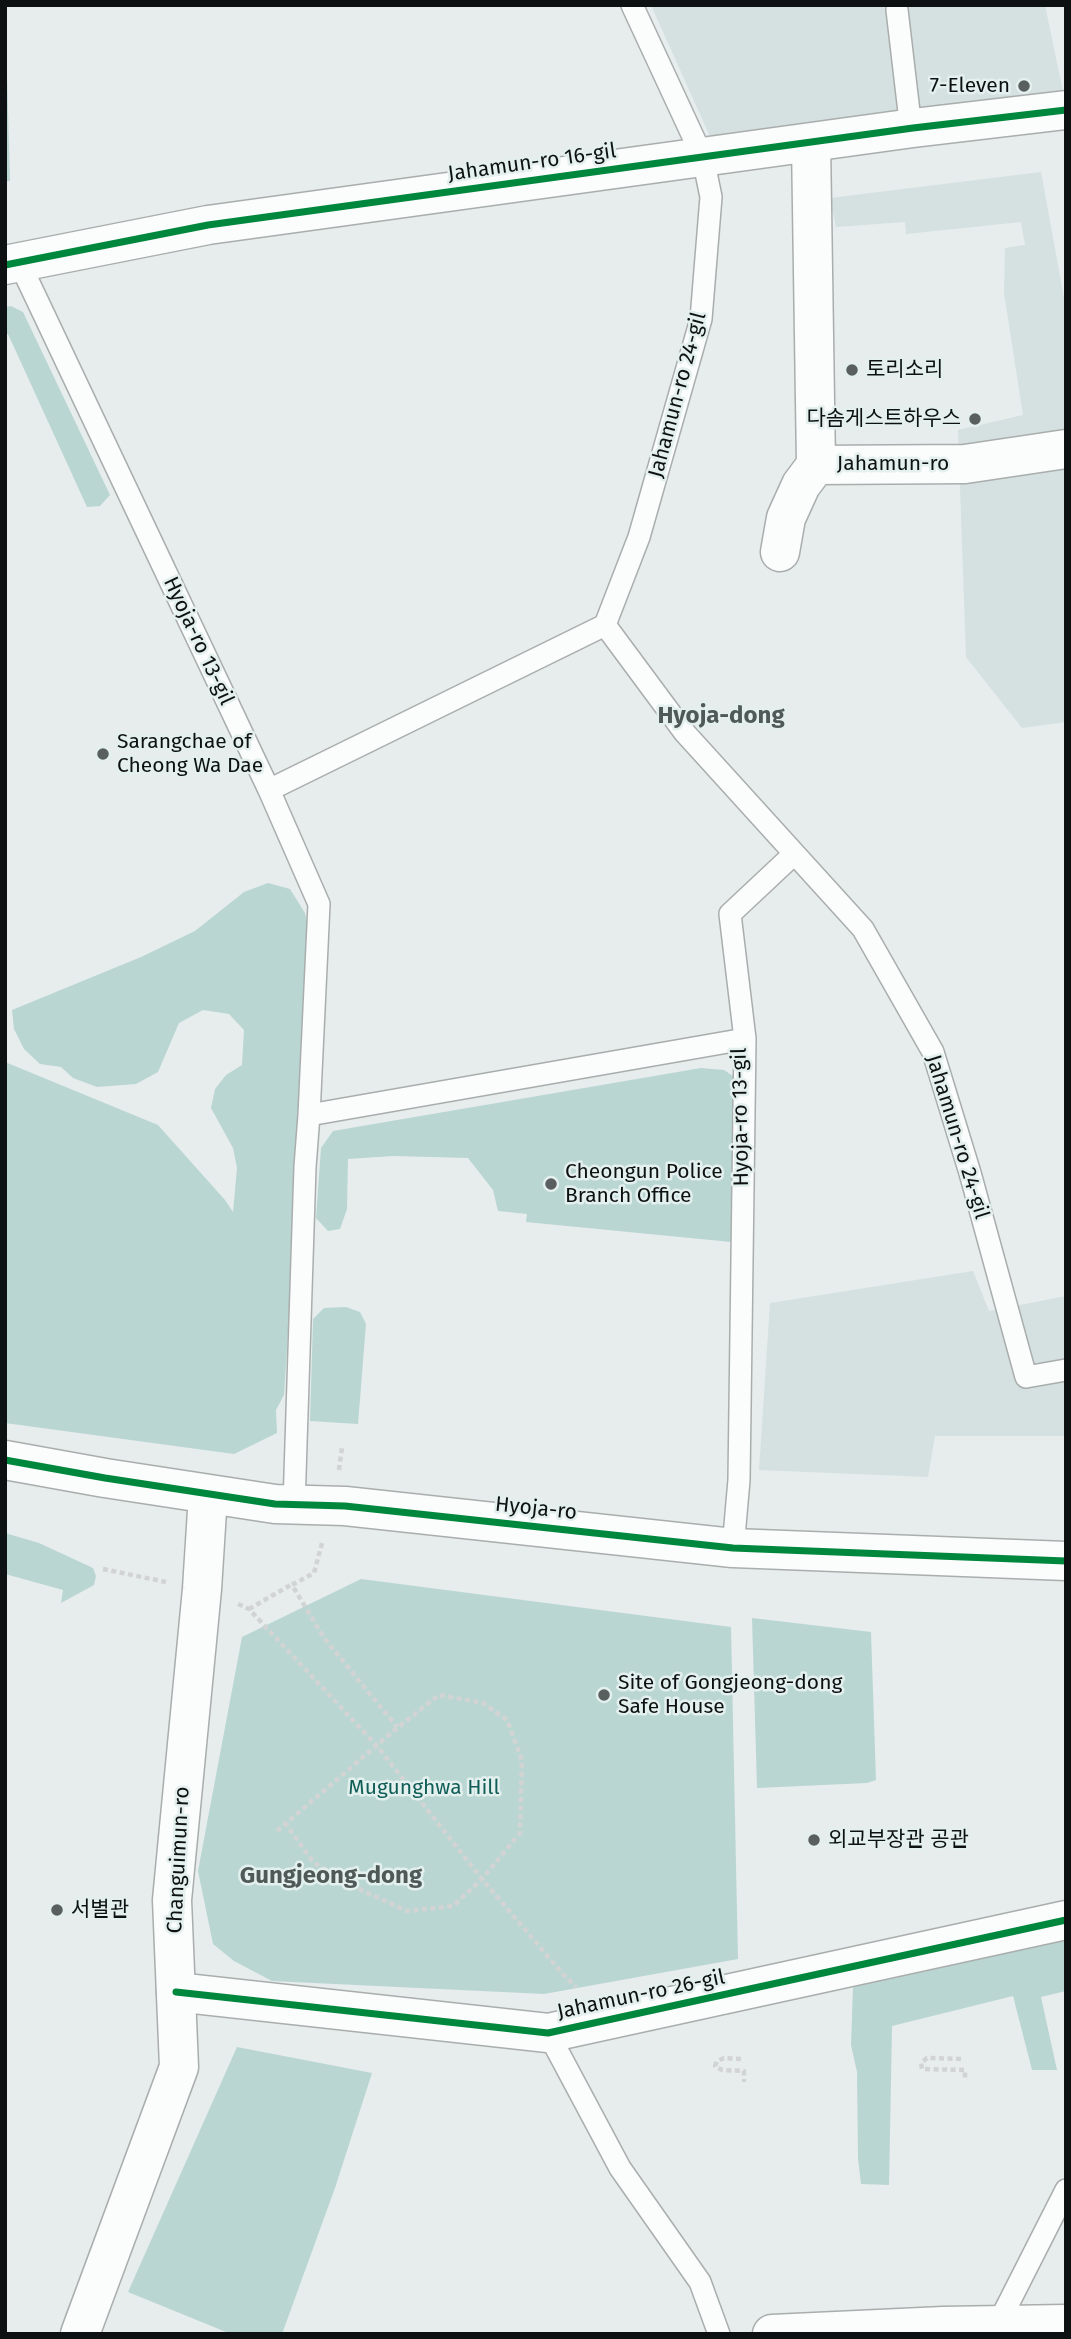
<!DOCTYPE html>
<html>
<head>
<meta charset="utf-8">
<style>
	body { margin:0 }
	#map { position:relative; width:1071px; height:2339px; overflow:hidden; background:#e6edec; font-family:"Fira Sans",sans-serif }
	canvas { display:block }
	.frame { position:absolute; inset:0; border:7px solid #0d1111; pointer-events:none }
</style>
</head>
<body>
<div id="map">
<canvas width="1071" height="2339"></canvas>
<div class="frame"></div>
</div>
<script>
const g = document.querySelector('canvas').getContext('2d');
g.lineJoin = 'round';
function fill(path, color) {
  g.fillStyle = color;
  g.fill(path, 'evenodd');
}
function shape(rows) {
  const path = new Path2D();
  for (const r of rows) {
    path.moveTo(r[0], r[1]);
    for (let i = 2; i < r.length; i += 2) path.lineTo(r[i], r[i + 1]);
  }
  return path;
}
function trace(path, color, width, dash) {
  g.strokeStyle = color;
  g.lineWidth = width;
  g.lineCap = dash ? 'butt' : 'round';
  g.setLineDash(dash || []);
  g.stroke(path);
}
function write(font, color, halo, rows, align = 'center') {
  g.font = font + ' "Fira Sans","Noto Sans KR",sans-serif';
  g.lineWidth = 5;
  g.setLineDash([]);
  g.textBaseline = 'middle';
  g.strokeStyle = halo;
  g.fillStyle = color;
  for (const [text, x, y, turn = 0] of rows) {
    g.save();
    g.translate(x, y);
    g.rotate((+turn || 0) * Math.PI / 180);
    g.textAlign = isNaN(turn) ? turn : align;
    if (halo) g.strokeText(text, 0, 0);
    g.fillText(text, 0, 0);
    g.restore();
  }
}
fill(shape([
	[651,5,1045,5,1065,101,712,141],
	[1041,172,1066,309,1066,722,1022,728,966,657,958,430,1023,415,1004,293,1005,248,1025,245,1021,222,906,234,905,222,836,227,830,198],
	[973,1271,989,1311,1066,1296,1066,1436,935,1436,928,1477,759,1470,770,1303]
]), '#d4e1e0');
fill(shape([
	[5,5,10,181,5,181],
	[11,306,23,312,110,495,100,506,87,507,8,334,5,334,5,307],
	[268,883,290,889,305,913,312,944,285,1380,284,1395,276,1410,277,1433,234,1454,5,1423,5,1062,158,1125,225,1200,233,1212,237,1168,233,1148,211,1108,215,1089,226,1075,242,1065,244,1030,229,1014,203,1010,179,1023,158,1072,136,1084,97,1087,73,1078,61,1067,40,1064,24,1049,14,1029,12,1010,141,957,195,931,244,892],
	[701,1068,724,1070,736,1078,737,1196,731,1242,526,1222,527,1214,498,1211,493,1190,468,1158,393,1156,348,1159,347,1209,340,1229,328,1231,316,1218,321,1148,333,1131],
	[346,1307,360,1312,366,1324,358,1424,310,1421,313,1319,324,1308],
	[5,1533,39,1543,93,1568,96,1576,94,1585,61,1603,63,1590,5,1574],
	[361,1579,731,1627,738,1959,544,1994,272,1981,234,1961,213,1944,198,1871,242,1637],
	[752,1618,871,1632,876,1780,867,1783,757,1788],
	[1066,1940,1066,1991,1041,1997,1057,2070,1032,2070,1013,1996,892,2026,889,2185,861,2184,858,2159,857,2072,851,2045,853,1987],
	[237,2047,372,2073,335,2188,282,2334,231,2334,128,2292]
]), '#bad6d3');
const lane = shape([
	[632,5,703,158,711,197,701,319,639,537,605,625,685,733,863,929,933,1052,970,1173,1026,1377,1066,1370],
	[897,10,911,129],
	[20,264,269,790,319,904,309,1115,745,1039,739,1480,733,1548],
	[269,790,605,625],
	[745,1039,730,914,794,854],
	[294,1505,305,1167,309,1115],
	[548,2033,620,2168,700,2282,719,2334],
	[997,2326,1066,2190]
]);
const street = shape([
	[811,142,816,465],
	[5,265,208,225,913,128,1066,110],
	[780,552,786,518,801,485,816,465,965,464,1066,449],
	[176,1992,548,2033,1066,1920]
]);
const secondary = shape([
	[5,1460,105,1478,275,1504,345,1506,733,1548,1066,1561],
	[80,2334,179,2067,172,1900,202,1589,208,1495],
	[772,2334,943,2326,1066,2324]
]);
trace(lane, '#a9aead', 24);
trace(street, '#a9aead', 41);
trace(secondary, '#a9aead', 41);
trace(shape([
	[339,1470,342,1447],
	[322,1543,314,1573,292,1585,324,1638,397,1727],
	[103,1569,166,1582],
	[238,1604,249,1609,377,1746,482,1879,561,1972,576,1987],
	[249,1609,294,1583],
	[277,1831,397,1728,439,1695,483,1703,507,1720,522,1760,520,1833,482,1879,453,1906,407,1911,355,1887,313,1862,286,1824],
	[741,2059,724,2058,717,2061,715,2066,722,2070,744,2071,744,2082],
	[961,2059,927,2058,921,2063,922,2069,965,2070,965,2079]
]), '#d2d4d3', 4.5, [5, 3.5]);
trace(lane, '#fbfcfc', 21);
trace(street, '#fbfcfc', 38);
trace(secondary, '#fbfcfc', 38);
trace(shape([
	[5,265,208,225,913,128,1066,110],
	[5,1460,105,1478,275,1504,345,1506,733,1548,1066,1561],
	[176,1992,548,2033,1066,1920]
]), '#00873e', 7);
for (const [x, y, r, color] of [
	[1024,86,7,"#595e5e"],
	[852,370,7,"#595e5e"],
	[975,419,7,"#595e5e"],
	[103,754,7,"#595e5e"],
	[551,1184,7,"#595e5e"],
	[604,1695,7,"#595e5e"],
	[814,1840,7,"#595e5e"],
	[57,1910,7,"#595e5e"]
]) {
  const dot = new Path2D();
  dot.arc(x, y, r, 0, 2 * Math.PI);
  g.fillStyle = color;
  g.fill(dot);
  trace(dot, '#e3f0ee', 2.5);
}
write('21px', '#0d1111', '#e3f0ee', [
	["7-Eleven",1010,86,"right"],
	["토리소리",866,370],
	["다솜게스트하우스",961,419,"right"],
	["Sarangchae of",117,742],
	["Cheong Wa Dae",117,766],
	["Cheongun Police",565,1172],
	["Branch Office",565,1196],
	["Site of Gongjeong-dong",618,1683],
	["Safe House",618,1707],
	["외교부장관 공관",828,1840],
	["서별관",71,1910]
], 'left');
write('21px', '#0d1111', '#e3f0ee', [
	["Jahamun-ro 16-gil",532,163,-8],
	["Jahamun-ro 24-gil",678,395,-75],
	["Jahamun-ro",893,464],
	["Hyoja-ro 13-gil",198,641,65],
	["Hyoja-ro 13-gil",741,1117,-91],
	["Jahamun-ro 24-gil",957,1137,73],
	["Hyoja-ro",536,1509,6],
	["Changuimun-ro",179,1860,-87],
	["Jahamun-ro 26-gil",641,1995,-12]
]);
write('21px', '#115e58', '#e3f0ee', [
	["Mugunghwa Hill",424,1788]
]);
write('bold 24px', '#4f5a58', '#e3f0ee', [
	["Hyoja-dong",721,716],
	["Gungjeong-dong",331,1876]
]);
</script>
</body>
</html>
